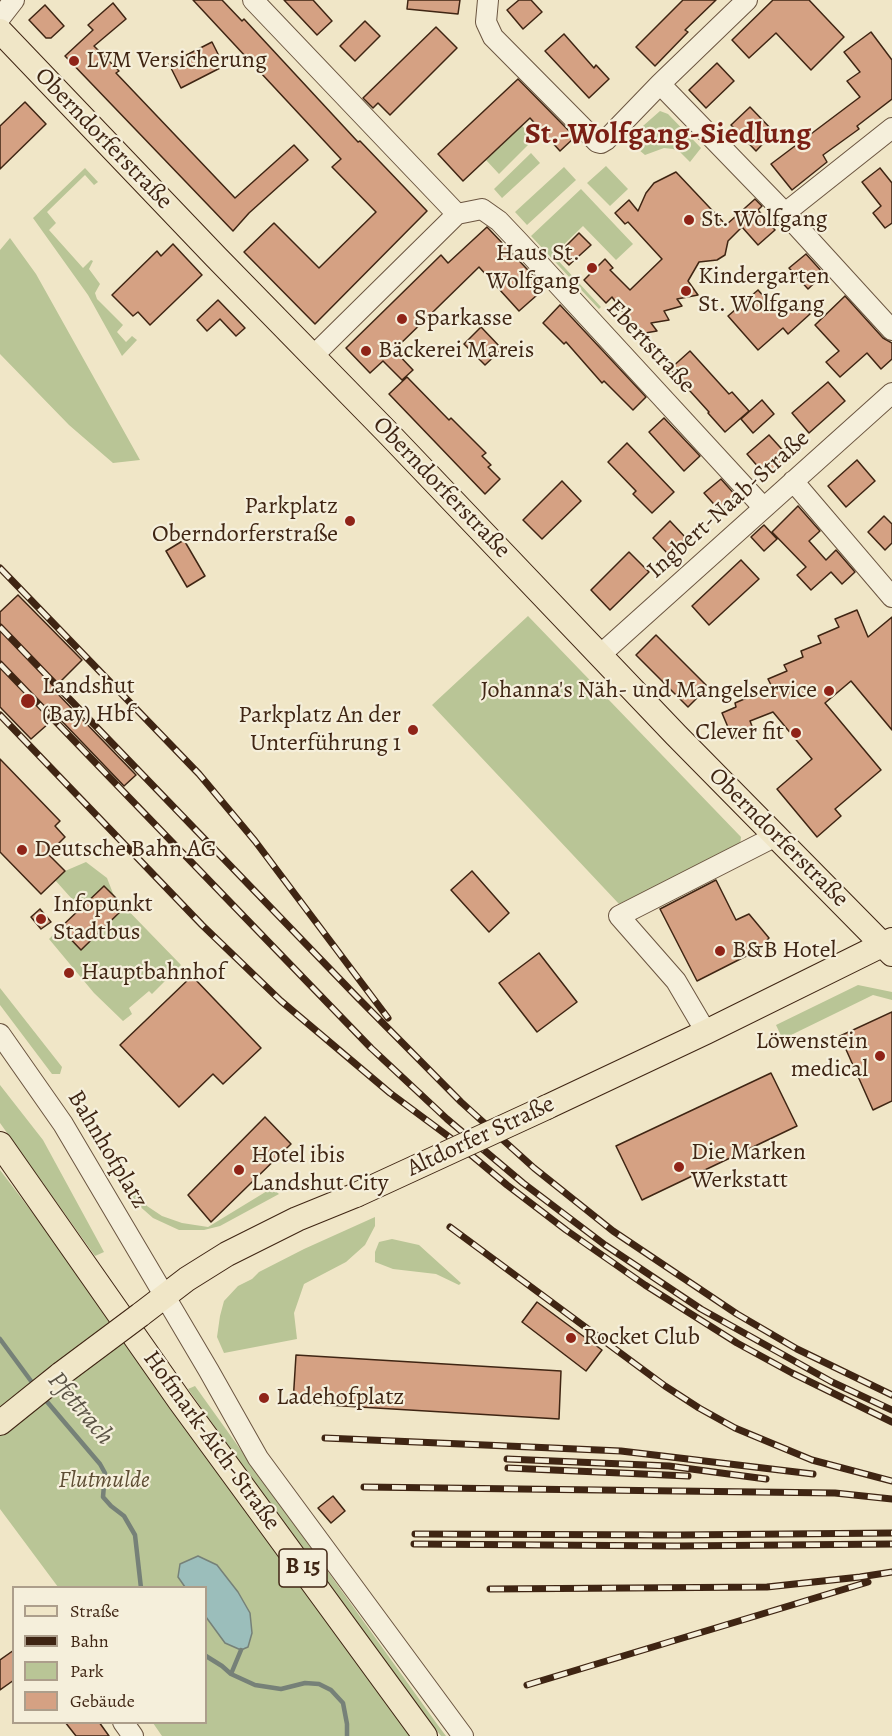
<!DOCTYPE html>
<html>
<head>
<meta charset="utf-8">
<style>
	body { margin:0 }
	#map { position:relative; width:892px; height:1736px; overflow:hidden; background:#f0e6c7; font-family:Alegreya,serif }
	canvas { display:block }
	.legend { position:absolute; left:12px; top:1586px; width:195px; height:138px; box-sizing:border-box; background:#f5efdb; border:2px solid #ac9e8b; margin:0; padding:8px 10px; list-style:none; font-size:18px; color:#3f2513 }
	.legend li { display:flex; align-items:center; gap:12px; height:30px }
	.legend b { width:30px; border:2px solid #ac9e8b }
</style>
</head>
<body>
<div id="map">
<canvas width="892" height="1736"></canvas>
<ul class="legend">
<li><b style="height:8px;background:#f0e6c7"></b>Straße</li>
<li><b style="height:8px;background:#3f2513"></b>Bahn</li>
<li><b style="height:16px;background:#b9c596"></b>Park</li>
<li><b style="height:16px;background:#d5a183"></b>Gebäude</li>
</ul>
</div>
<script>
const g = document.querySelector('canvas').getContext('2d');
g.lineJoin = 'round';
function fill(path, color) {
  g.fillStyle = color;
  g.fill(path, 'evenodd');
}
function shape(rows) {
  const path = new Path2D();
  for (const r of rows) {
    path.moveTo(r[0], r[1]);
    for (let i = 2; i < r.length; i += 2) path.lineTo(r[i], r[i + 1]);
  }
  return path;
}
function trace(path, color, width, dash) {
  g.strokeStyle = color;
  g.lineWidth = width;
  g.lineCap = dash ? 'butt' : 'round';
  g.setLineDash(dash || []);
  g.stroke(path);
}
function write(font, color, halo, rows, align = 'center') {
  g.font = font + ' Alegreya,serif';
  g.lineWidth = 4.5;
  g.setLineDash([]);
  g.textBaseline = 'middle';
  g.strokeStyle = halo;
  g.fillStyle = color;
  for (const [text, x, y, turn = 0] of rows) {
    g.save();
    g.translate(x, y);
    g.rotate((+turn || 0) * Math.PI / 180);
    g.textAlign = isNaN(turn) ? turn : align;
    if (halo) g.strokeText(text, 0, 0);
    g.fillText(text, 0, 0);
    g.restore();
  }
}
fill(shape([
	[660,111,668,114,701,148,690,162,680,152,673,149,664,148,645,155,627,140],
	[522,126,535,138,499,174,486,160],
	[531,153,540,163,502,198,494,189],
	[606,166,628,189,610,206,587,183],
	[564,167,576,180,527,225,515,212],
	[85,168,98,182,94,185,85,175,47,212,56,223,49,230,83,268,91,260,93,261,89,269,100,284,95,293,97,299,123,325,117,332,126,342,132,336,137,340,122,356,88,295,33,218],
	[581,189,633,244,616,260,583,226,553,255,601,307,599,309,531,236],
	[10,238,36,274,140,460,113,463,69,425,0,354,0,250],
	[528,616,741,837,740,846,619,904,432,705],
	[86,862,107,878,114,896,181,965,152,994,149,991,129,1008,132,1014,123,1021,94,993,49,939,80,908,55,880,65,871],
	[858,985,892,992,892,1000,873,995,789,1036,784,1042,776,1025],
	[0,988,62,1067,60,1074,52,1074,0,1005],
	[0,1085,43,1140,104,1252,95,1256,0,1123],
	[0,1170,89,1287,413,1736,162,1736,153,1723,206,1722,206,1588,58,1587,0,1509],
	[129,1183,147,1206,162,1216,182,1223,208,1227,272,1188,279,1194,220,1226,204,1230,179,1230,153,1218,136,1203,125,1187],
	[375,1217,375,1226,365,1245,346,1262,304,1284,294,1313,297,1339,224,1353,217,1337,220,1316,224,1301,238,1286,252,1279,259,1272,304,1249],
	[392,1239,419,1245,461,1283,459,1285,436,1274,393,1269,375,1262,375,1252,379,1242],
	[195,1386,437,1724,446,1736,441,1736,338,1602,188,1389]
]), '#b9c596');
const water = shape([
	[198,1556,217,1565,238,1592,250,1613,252,1633,248,1647,241,1650,225,1643,206,1617,206,1588,185,1587,178,1577,180,1564,198,1556]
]);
fill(water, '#9bbebb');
trace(water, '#768178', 1.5);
trace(shape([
	[0,1339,34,1385],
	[43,1397,100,1464,105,1473,103,1497,111,1506,124,1516,135,1535,141,1588],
	[206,1656,222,1666,231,1674,255,1685,281,1689,305,1683,319,1684,331,1690,343,1703,347,1724,347,1736],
	[231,1674,241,1650]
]), '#768178', 4.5);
const building = shape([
	[193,0,222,0,242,21,244,19,358,142,360,141,427,211,315,324,244,252,274,223,319,268,376,212,332,167,341,159,193,0],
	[284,0,313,0,332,21,317,35,284,0],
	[408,0,460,0,458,14,407,9,408,0],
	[519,0,531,0,542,12,523,29,507,10,519,0],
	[683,0,716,0,685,30,688,32,655,66,636,47,683,0],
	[773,0,809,0,844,37,811,70,776,33,749,58,732,40,773,0],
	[113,3,126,19,94,46,119,71,116,73,235,198,294,145,308,160,249,213,233,231,65,56,93,30,88,25,113,3],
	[45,5,64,26,51,38,46,38,29,20,45,5],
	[365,21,380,36,355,61,340,46,365,21],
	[436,27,457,48,390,115,378,103,373,108,363,98,436,27],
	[871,32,892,60,892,99,857,126,859,129,823,155,827,162,792,190,771,164,860,97,847,81,860,72,844,52,871,32],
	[564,34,594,68,596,65,609,79,589,98,545,51,564,34],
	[212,42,224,66,181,88,169,64,212,42],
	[717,63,734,81,706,108,689,90,717,63],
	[518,79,575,137,560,151,530,118,463,181,438,154,518,79],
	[25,102,46,124,0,169,0,126,25,102],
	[750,107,774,132,756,151,731,125,750,107],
	[880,168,892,183,892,223,885,228,873,213,881,206,862,182,880,168],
	[676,172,726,225,755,199,762,206,758,210,775,230,758,245,742,227,728,241,725,255,717,260,699,262,688,281,698,295,677,299,682,306,664,311,669,320,651,323,657,331,639,334,612,297,606,303,584,280,605,259,613,268,610,270,630,290,662,259,628,222,625,224,615,213,629,200,638,211,646,193,654,183,676,172],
	[487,227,545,288,519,311,479,267,394,350,413,370,402,380,383,361,370,373,346,348,441,255,448,263,487,227],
	[579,233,591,245,569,265,558,254,579,233],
	[173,244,202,275,150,325,138,312,133,316,112,295,157,251,161,256,173,244],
	[806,254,824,274,808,289,789,268,806,254],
	[758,290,782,317,799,301,810,314,788,334,783,328,758,350,728,316,758,290],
	[845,296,883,338,892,343,892,359,881,369,867,353,840,377,826,362,839,351,815,325,845,296],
	[218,300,245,328,236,336,220,319,207,331,197,320,218,300],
	[560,305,646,397,633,410,604,381,602,383,566,342,564,344,543,323,560,305],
	[481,327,502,349,485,365,464,344,481,327],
	[690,351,729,394,732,392,749,411,725,432,708,413,709,412,670,369,690,351],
	[407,377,449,420,451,418,486,453,482,456,491,465,488,467,500,479,485,494,389,394,407,377],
	[828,382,845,401,809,433,792,413,828,382],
	[762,400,774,414,753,433,741,419,762,400],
	[664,418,700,456,684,471,649,432,664,418],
	[769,435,788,456,766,476,747,454,769,435],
	[627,443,674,492,652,513,633,494,636,491,608,462,627,443],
	[857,460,875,481,846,507,828,486,857,460],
	[721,479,737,497,720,511,704,493,721,479],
	[562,481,581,501,542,539,523,520,562,481],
	[798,506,820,531,809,541,826,560,836,550,855,572,842,584,831,572,811,590,797,575,806,567,772,532,798,506],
	[884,516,892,524,892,543,885,550,868,532,884,516],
	[670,521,686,538,669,555,653,538,670,521],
	[764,525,777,539,764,551,751,537,764,525],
	[184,540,205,576,187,587,166,551,184,540],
	[629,552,649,572,610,610,591,590,629,552],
	[741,560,759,579,709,625,692,606,741,560],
	[18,595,82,660,53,689,136,775,124,786,57,716,31,739,0,707,0,612,18,595],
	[857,610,868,637,892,617,892,730,851,681,825,703,881,770,835,809,841,816,817,837,777,789,812,759,773,712,750,721,754,731,733,739,722,713,736,707,735,703,772,687,768,679,787,671,784,665,803,657,801,651,821,643,818,636,839,627,835,619,857,610],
	[656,635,708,687,688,707,636,655,656,635],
	[0,759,60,821,55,826,65,837,48,854,65,871,41,894,0,852,0,759],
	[472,871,509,913,489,932,451,890,472,871],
	[716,880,736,920,749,914,769,938,763,945,764,947,697,981,660,909,716,880],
	[104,886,125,907,81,950,60,928,104,886],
	[40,909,51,922,41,929,31,917,40,909],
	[539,953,577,1002,537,1032,499,983,539,953],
	[192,976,261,1048,223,1084,213,1074,179,1107,120,1045,192,976],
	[892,1012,892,1101,873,1110,840,1036,892,1012],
	[771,1073,797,1126,642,1200,616,1146,771,1073],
	[265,1117,291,1144,211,1222,188,1195,265,1117],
	[537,1302,602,1350,586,1371,522,1322,537,1302],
	[296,1355,561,1371,559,1419,293,1403,296,1355],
	[333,1496,345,1511,331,1523,318,1508,333,1496],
	[14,1650,14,1680,0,1690,0,1660,14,1650],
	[65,1722,99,1722,109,1736,76,1736,65,1722]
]);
fill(building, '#d5a183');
trace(building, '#3f2513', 1.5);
const minor = shape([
	[253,0,457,214],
	[488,0,486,22,493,37,597,142,601,143,606,140,660,84,747,0],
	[0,18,14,0],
	[660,84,785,213,892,330],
	[785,213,892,128],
	[313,356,457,214,482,209,499,221,518,241,763,507],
	[793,481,892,597],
	[600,655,892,393],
	[706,1032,676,981,619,916,776,836],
	[0,1034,63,1124,209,1371,258,1458,463,1736],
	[123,1722,133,1736]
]);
const major = shape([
	[0,31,216,257,390,435,676,735,892,954],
	[547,1107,706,1032,892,940],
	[0,1144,180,1401,425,1736],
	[140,1315,187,1279,227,1254,297,1219,356,1195],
	[0,1423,61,1374]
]);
trace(minor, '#6b5540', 22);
trace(major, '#3f2513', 26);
trace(minor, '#f5efdb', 20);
trace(major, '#f0e6c7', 24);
const rail = shape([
	[0,568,199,774,255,841,388,1018],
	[0,627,357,997,461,1102,534,1168,613,1231,737,1314,797,1349,892,1395],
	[0,664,371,1048,447,1119,523,1183,605,1245,701,1309,832,1382,892,1410],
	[0,715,202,925,281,1001,390,1093,452,1139,507,1185,566,1230,645,1285,737,1343,792,1373,892,1422],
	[450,1227,665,1386,699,1408,735,1428,812,1460,892,1481],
	[325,1438,621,1451,813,1474],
	[507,1459,669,1466,766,1479],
	[508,1468,688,1476],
	[364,1487,835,1493,892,1499],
	[415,1534,677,1535,892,1533],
	[414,1544,677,1546,892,1544],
	[490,1589,767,1587,860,1577,892,1572],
	[527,1685,868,1582]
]);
trace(rail, '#3f2513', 7);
trace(rail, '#f5efdb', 4.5, [14]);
const majorBridge = shape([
	[356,1195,547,1107],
	[61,1374,140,1315]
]);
trace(majorBridge, '#3f2513', 26, []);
trace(majorBridge, '#f0e6c7', 24);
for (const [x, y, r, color] of [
	[74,61,6,"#8f2418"],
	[689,220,6,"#8f2418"],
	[592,268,6,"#8f2418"],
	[686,291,6,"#8f2418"],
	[402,319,6,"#8f2418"],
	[366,351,6,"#8f2418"],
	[350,521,6,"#8f2418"],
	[829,691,6,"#8f2418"],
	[28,701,8,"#8f2418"],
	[413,730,6,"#8f2418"],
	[796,733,6,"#8f2418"],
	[22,850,6,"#8f2418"],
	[41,919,6,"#8f2418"],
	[720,951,6,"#8f2418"],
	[69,973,6,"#8f2418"],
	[880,1056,6,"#8f2418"],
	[679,1167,6,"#8f2418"],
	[239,1170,6,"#8f2418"],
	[571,1338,6,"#8f2418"],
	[264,1398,6,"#8f2418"]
]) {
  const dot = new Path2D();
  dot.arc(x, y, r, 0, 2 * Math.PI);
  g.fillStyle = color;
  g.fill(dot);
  trace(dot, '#f5efdb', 2);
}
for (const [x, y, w] of [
	[303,1568,48]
]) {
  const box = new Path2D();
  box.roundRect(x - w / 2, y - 19, w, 38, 4.5);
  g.fillStyle = '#f5efdb';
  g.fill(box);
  trace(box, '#3f2513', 1.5);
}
write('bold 22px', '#3f2513', null, [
	["B 15",303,1568]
]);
write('24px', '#3f2513', '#f5efdb', [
	["LVM Versicherung",86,61],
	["St. Wolfgang",701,220],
	["Haus St.",580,254,"right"],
	["Wolfgang",580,282,"right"],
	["Kindergarten",698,277],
	["St. Wolfgang",698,305],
	["Sparkasse",414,319],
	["Bäckerei Mareis",378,351],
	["Parkplatz",338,507,"right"],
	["Oberndorferstraße",338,535,"right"],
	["Landshut",42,687],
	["(Bay) Hbf",42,715],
	["Johanna's Näh- und Mangelservice",817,691,"right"],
	["Parkplatz An der",401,716,"right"],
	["Unterführung 1",401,744,"right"],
	["Clever fit",784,733,"right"],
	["Deutsche Bahn AG",34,850],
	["Infopunkt",53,905],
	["Stadtbus",53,933],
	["B&B Hotel",732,951],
	["Hauptbahnhof",81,973],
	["Löwenstein",868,1042,"right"],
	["medical",868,1070,"right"],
	["Die Marken",691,1153],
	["Werkstatt",691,1181],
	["Hotel ibis",251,1156],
	["Landshut City",251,1184],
	["Rocket Club",583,1338],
	["Ladehofplatz",276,1398]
], 'left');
write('24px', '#3f2513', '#f5efdb', [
	["Oberndorferstraße",103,139,46],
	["Ebertstraße",650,347,47],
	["Oberndorferstraße",441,488,46],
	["Ingbert-Naab-Straße",729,505,-42],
	["Oberndorferstraße",778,838,45],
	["Altdorfer Straße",481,1137,-25],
	["Bahnhofplatz",107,1150,59],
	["Hofmark-Aich-Straße",211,1441,54]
]);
write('italic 24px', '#5e4d34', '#f5efdb', [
	["Flutmulde",104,1481]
]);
write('italic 26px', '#5b5345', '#f5efdb', [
	["Pfettrach",80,1409,50]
]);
write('bold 30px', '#7a1f14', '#f5efdb', [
	["St.-Wolfgang-Siedlung",668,136]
]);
</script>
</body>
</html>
